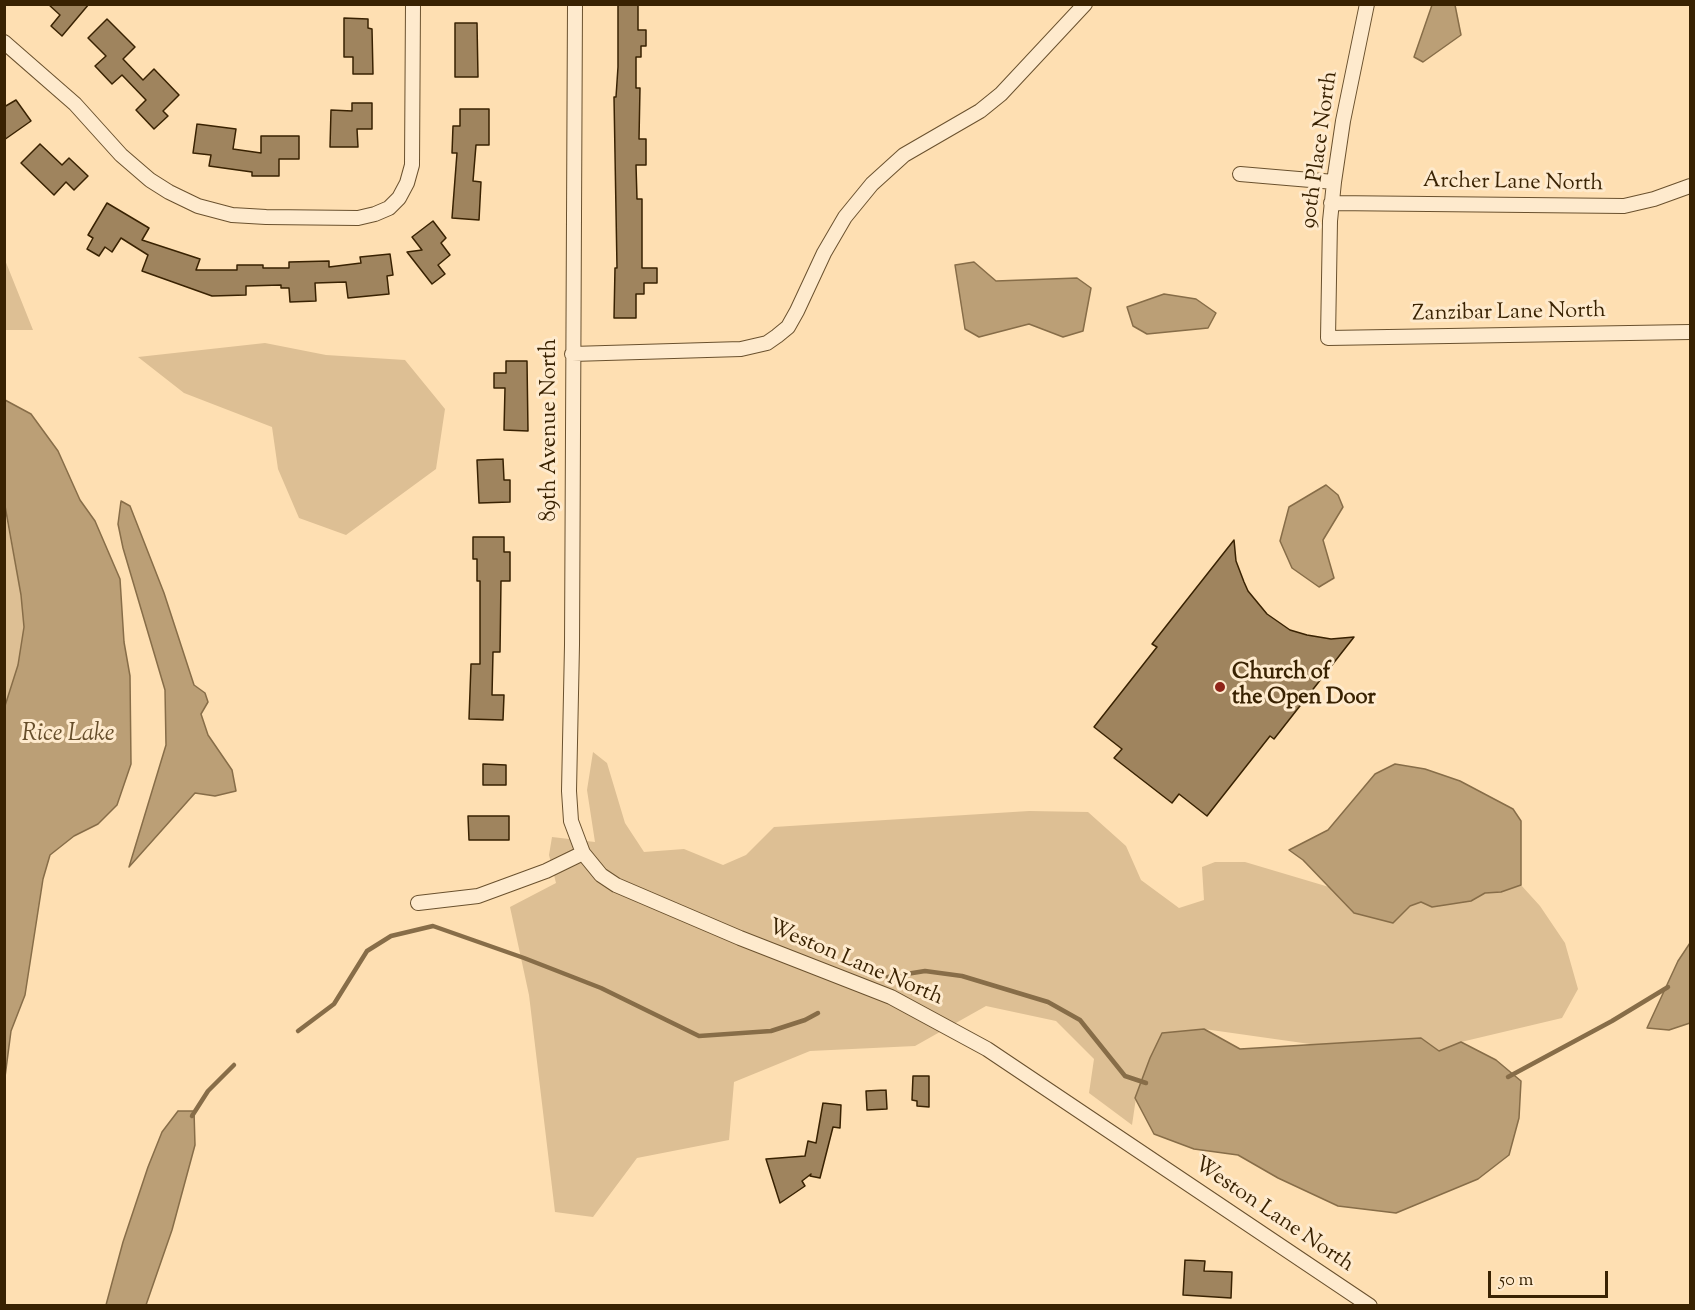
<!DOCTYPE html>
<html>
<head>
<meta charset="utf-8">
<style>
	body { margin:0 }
	#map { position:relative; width:1695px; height:1310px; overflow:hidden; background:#fedfb2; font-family:"Sorts Mill Goudy",serif }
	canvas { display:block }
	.frame { position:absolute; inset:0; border:6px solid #392202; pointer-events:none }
	.scale { position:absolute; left:1488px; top:1271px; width:120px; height:27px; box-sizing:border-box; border:3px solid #392202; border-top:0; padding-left:8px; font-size:18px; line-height:21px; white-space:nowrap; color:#392202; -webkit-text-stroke:4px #feeacd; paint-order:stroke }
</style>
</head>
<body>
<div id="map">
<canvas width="1695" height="1310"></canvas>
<div class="frame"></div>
<div class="scale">50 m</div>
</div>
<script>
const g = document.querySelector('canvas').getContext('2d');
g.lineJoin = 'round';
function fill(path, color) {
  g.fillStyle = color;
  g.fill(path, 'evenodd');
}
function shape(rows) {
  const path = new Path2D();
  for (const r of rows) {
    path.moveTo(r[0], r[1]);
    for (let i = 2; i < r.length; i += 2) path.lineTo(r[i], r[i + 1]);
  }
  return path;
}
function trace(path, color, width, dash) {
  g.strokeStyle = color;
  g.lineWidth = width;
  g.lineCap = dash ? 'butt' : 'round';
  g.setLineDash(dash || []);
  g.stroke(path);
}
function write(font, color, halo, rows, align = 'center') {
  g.font = font + ' "Sorts Mill Goudy",serif';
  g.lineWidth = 6;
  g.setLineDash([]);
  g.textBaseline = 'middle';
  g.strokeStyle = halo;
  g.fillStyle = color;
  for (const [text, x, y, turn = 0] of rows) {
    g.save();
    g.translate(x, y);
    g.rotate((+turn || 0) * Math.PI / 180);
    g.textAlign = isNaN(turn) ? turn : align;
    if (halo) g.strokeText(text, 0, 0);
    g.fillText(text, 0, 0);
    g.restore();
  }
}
fill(shape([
	[5,260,33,330,5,330],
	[265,343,326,355,405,360,445,409,436,469,346,535,299,518,278,469,272,427,184,393,138,357],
	[4,506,21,595,24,627,18,665,5,709],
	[593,752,607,763,625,823,644,852,684,849,723,865,746,855,774,827,1029,811,1088,812,1126,846,1141,880,1179,908,1204,900,1202,867,1215,862,1245,862,1329,887,1354,913,1393,922,1410,906,1421,902,1471,901,1485,893,1501,892,1521,885,1540,906,1565,943,1578,989,1562,1018,1461,1042,1439,1051,1421,1038,1317,1045,1204,1029,1150,1058,1136,1098,1132,1125,1089,1093,1094,1059,1056,1021,986,1006,915,1046,810,1051,734,1082,729,1140,637,1158,593,1217,555,1212,529,995,510,907,556,883,549,855,552,837,595,842,587,790]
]), '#ddbf94');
const water = shape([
	[1432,5,1455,5,1461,35,1423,62,1414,57,1432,5],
	[974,262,996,281,1077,278,1091,288,1083,331,1063,337,1029,324,979,337,965,329,955,265,974,262],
	[1164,294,1196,299,1216,313,1208,328,1147,334,1133,326,1127,307,1164,294],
	[5,400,31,414,58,451,80,500,95,521,120,579,124,642,130,676,131,764,117,805,98,824,74,836,50,855,43,879,25,995,11,1031,5,1077,4,709,18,665,24,627,21,595,5,506,5,400],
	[1326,485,1338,495,1343,507,1323,540,1334,578,1319,587,1292,568,1280,541,1289,507,1326,485],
	[121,501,130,506,164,593,194,685,205,693,208,702,201,714,208,735,232,770,236,791,215,796,195,793,129,867,166,745,165,690,123,548,118,524,121,501],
	[1395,764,1425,769,1460,781,1513,809,1521,821,1521,885,1501,892,1485,893,1471,901,1432,907,1421,902,1410,906,1393,923,1354,913,1303,860,1289,850,1328,830,1375,774,1395,764],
	[1690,943,1690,1023,1669,1030,1647,1028,1678,961,1690,943],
	[1204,1029,1240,1049,1421,1038,1439,1051,1461,1042,1496,1060,1521,1081,1519,1118,1509,1155,1478,1179,1396,1213,1338,1206,1278,1178,1238,1155,1194,1149,1154,1134,1135,1098,1150,1058,1162,1033,1204,1029],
	[178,1111,194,1111,195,1145,172,1230,146,1305,106,1305,123,1242,148,1167,162,1132,178,1111]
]);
fill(water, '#bb9f76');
trace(water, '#876d48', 1.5);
trace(shape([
	[888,977,925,971,962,976,1048,1002,1080,1020,1125,1076,1146,1083],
	[298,1031,334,1004,367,951,391,936,433,926,524,958,601,988,699,1036,771,1031,805,1020,818,1013],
	[1508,1077,1612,1021,1668,987],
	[192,1116,208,1091,234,1065]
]), '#876d48', 4.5);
const building = shape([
	[48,4,89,4,62,36,51,26,60,15,48,4],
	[618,4,638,4,638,30,646,30,646,46,641,46,641,57,636,57,636,88,640,88,639,139,646,139,646,165,636,165,637,199,642,199,642,268,657,268,657,283,644,283,644,294,636,294,636,318,614,318,615,268,617,268,614,97,616,97,618,67,618,4],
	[344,18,368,19,368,28,372,29,373,74,353,74,353,57,344,57,344,18],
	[107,19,135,47,123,59,143,80,154,69,179,95,163,111,168,116,154,129,136,110,146,100,122,75,112,84,95,66,106,56,88,38,107,19],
	[455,23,477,23,478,77,455,77,455,23],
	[16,100,31,121,4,140,4,107,16,100],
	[352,103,372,103,372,129,357,129,358,147,330,147,331,110,352,111,352,103],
	[460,109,489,109,489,145,476,145,473,181,481,182,479,220,452,218,457,153,452,153,453,126,460,126,460,109],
	[197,124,236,129,233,149,261,153,261,136,299,136,299,159,279,159,279,176,252,176,252,172,209,166,211,155,193,153,197,124],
	[40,144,62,165,69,158,88,176,74,190,66,182,54,195,21,163,40,144],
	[107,203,149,228,142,240,200,259,196,270,237,270,237,265,263,265,263,268,289,268,289,262,329,261,329,267,361,263,360,257,390,254,393,275,387,276,389,294,348,298,346,282,315,283,316,301,290,302,289,288,281,288,281,285,246,286,246,295,212,296,142,271,148,255,121,238,112,252,105,247,99,256,87,249,93,238,88,235,107,203],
	[433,221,446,238,441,243,450,255,438,265,445,274,432,284,407,252,422,250,412,237,433,221],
	[506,361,527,361,528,431,504,430,505,388,494,388,494,373,506,373,506,361],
	[503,459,504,480,510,480,510,502,479,503,477,460,503,459],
	[473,537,504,537,504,552,510,552,510,581,501,581,500,652,493,652,492,695,504,695,503,720,469,719,471,664,480,664,480,581,477,581,477,559,473,559,473,537],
	[1234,540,1236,561,1244,582,1248,591,1267,614,1290,630,1307,635,1331,639,1354,637,1274,739,1270,736,1207,816,1179,794,1172,803,1114,758,1122,749,1094,727,1157,647,1152,644,1234,540],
	[483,764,506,765,506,785,483,785,483,764],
	[468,816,509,816,509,840,469,840,468,816],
	[913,1076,929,1076,929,1107,917,1106,917,1101,912,1100,913,1076],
	[886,1090,887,1109,867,1110,866,1091,886,1090],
	[823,1103,841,1105,840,1128,833,1127,820,1178,810,1176,811,1174,802,1181,805,1186,780,1203,766,1159,805,1156,808,1141,816,1143,823,1103],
	[1185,1260,1205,1261,1204,1271,1232,1272,1231,1298,1183,1295,1185,1260]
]);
fill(building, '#9f845e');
trace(building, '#392202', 1.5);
const minor = shape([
	[575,4,572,645,569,791,571,821,583,853,601,875,616,885,740,938,891,997,987,1049,1370,1306],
	[1367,4,1343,121,1334,182,1330,221,1328,338,1690,332],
	[4,42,75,104,121,155,150,180,169,192,198,206,232,215,266,217,358,218,375,214,389,208,399,198,407,183,412,165,413,4],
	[1240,174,1334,182],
	[1331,203,1624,206,1654,199,1690,186],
	[572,354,741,349,767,343,777,336,788,327,797,311,824,253,845,217,872,184,904,155,980,111,1001,94,1085,4],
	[418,903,478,896,546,871,583,853]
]);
trace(minor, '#6a512e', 16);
trace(minor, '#feeacd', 14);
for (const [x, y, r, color] of [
	[1220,687,6,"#8f2418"]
]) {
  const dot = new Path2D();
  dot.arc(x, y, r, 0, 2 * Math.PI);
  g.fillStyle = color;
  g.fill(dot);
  trace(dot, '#feeacd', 2);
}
write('22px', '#392202', '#feeacd', [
	["90th Place North",1321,150,-82],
	["Archer Lane North",1513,184,1],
	["Zanzibar Lane North",1509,314,-1],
	["89th Avenue North",551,430,-90],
	["Weston Lane North",855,964,23],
	["Weston Lane North",1273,1216,34]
]);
write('bold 22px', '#392202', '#feeacd', [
	["Church of",1232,674],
	["the Open Door",1232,699]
], 'left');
write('italic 24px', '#664e2b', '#feeacd', [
	["Rice Lake",68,736]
]);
</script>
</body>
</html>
